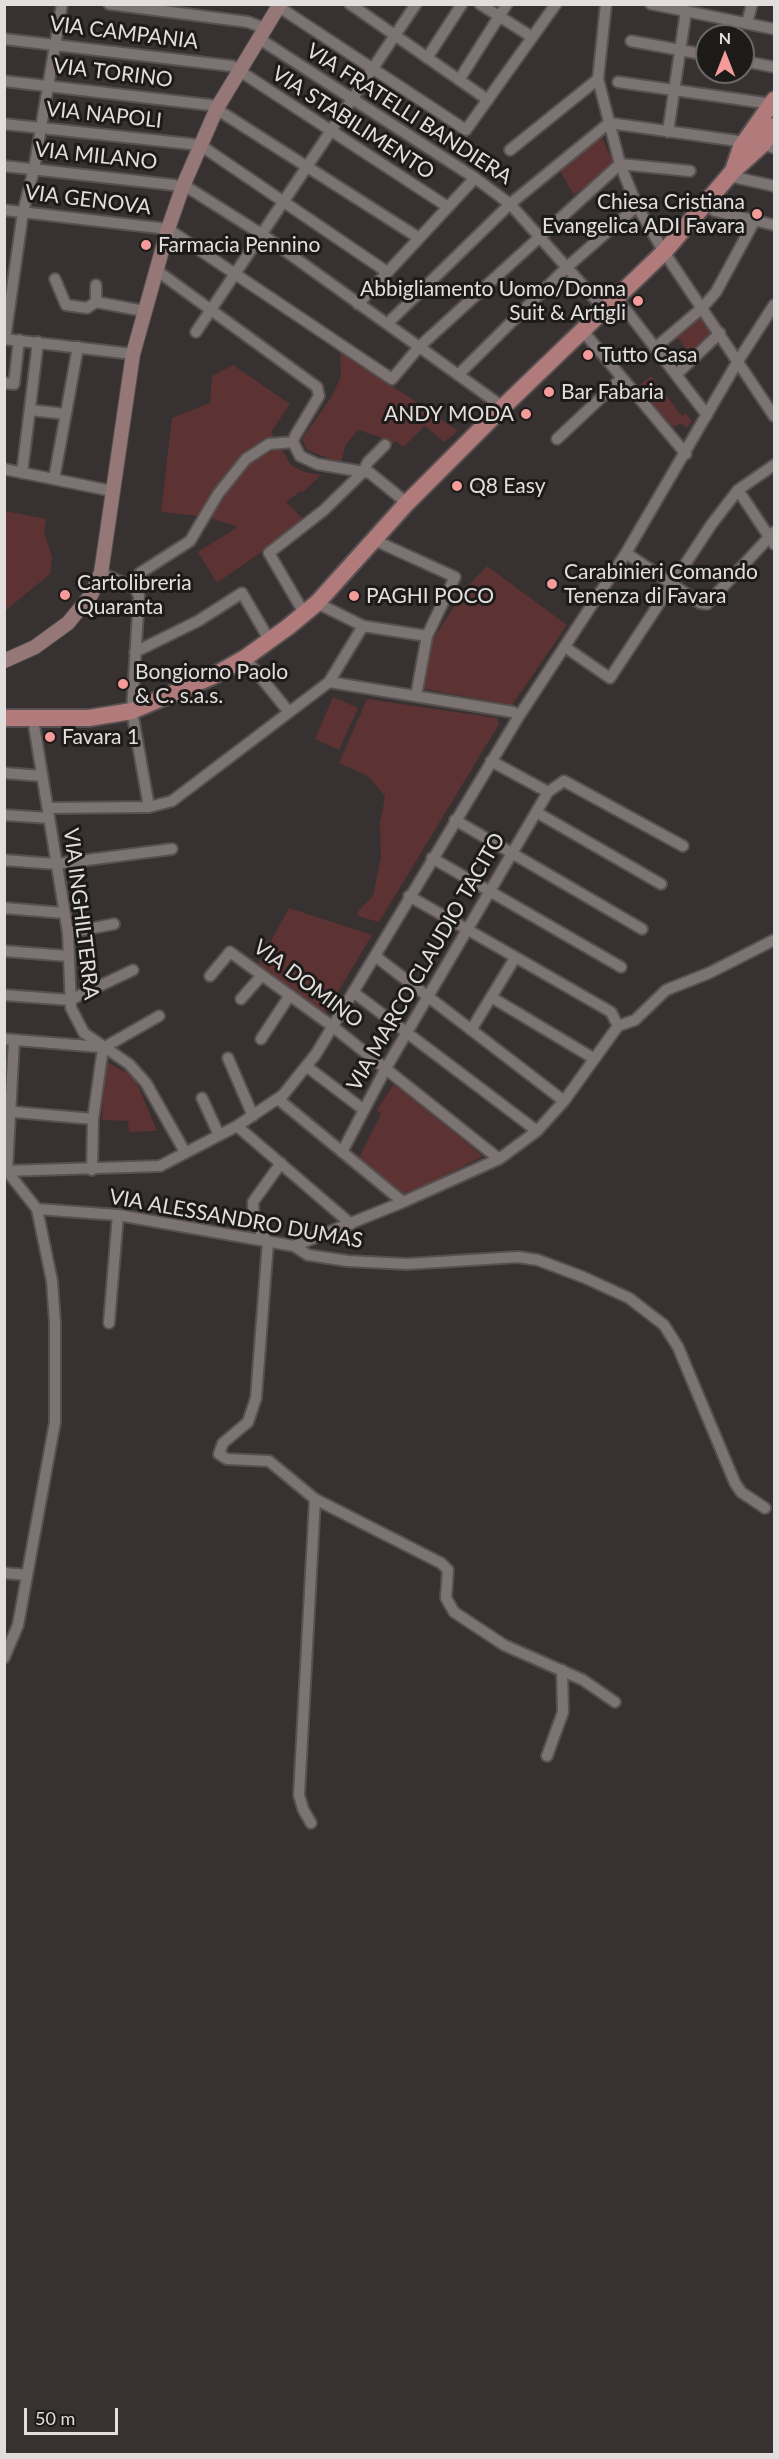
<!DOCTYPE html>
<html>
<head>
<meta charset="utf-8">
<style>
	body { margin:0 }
	#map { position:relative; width:779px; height:2459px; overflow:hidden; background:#383131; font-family:Lato,sans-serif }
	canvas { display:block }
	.frame { position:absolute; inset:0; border:6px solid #e3dede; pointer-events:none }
	.north { position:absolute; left:695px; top:24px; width:60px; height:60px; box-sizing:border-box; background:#1d1a1a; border:2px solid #6c6868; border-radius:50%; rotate:0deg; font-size:16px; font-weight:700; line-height:24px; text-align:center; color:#e3dede }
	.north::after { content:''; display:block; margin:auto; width:21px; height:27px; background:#f59b9a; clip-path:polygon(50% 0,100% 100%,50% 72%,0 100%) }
	.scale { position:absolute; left:24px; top:2408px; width:94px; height:27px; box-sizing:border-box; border:3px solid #e3dede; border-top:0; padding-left:8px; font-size:18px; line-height:21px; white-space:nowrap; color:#e3dede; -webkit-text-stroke:4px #1d1a1a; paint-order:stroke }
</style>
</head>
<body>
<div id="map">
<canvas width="779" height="2459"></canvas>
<div class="frame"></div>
<div class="north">N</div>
<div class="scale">50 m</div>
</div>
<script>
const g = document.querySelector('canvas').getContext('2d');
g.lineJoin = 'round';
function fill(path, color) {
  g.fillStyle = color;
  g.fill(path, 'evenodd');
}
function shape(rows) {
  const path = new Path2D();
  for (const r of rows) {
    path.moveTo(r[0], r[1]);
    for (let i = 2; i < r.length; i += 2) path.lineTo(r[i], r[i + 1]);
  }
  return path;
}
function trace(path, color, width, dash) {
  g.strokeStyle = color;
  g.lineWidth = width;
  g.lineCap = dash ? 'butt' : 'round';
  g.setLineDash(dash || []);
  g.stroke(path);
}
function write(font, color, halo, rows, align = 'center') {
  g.font = font + ' Lato,sans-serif';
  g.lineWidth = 6;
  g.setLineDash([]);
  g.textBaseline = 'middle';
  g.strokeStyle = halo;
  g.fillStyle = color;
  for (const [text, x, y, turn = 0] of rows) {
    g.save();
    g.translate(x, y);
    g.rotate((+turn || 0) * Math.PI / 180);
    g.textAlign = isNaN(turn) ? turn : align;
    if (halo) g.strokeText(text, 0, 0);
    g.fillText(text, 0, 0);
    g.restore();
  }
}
fill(shape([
	[601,136,614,164,574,195,559,169],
	[699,317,718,333,691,357,676,336],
	[340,350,458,431,444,442,425,426,403,447,396,441,389,447,380,437,358,430,346,444,341,463,307,450,302,439,332,396,341,376],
	[233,365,290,404,271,432,291,465,304,472,321,475,303,492,301,491,286,502,305,521,217,583,198,552,238,527,208,517,161,512,172,418,210,403,212,376],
	[651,376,682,416,686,413,692,422,686,428,681,423,674,427,663,419,636,388],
	[5,511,46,519,44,531,52,558,50,574,5,611],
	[487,566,567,625,512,705,424,689,433,639,466,588],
	[333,697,358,708,339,750,315,739],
	[367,699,497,718,499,724,379,922,357,916,359,910,373,896,381,857,380,824,385,796,368,776,339,763],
	[289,908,372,935,324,1015,257,966],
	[105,1061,129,1074,137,1083,157,1131,129,1132,128,1121,102,1120],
	[394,1084,483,1156,404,1197,359,1158,381,1114,377,1110]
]), '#5c3232');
const street = shape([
	[109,4,248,22,264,28],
	[350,4,488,100],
	[480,4,532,37],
	[606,4,598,79,620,164,637,206,664,252,774,416],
	[651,4,774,29],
	[279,7,466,130,556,4],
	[747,23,752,4],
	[258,38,475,178,510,204,604,309],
	[4,39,232,66,448,207],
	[631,41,707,55],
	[427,58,462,4],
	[743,61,774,67],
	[459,80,507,4],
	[4,81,210,105,419,238],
	[618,82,772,104],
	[609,123,745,142],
	[4,124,200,145,387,272],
	[668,132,686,11],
	[763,144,774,148],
	[510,150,598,79],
	[4,166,174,185,190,189,263,235,503,407],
	[729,176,774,186],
	[707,204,715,211,774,225],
	[4,210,168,229,392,379,419,347,620,164,690,171],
	[156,270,317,387,319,396,295,436,293,442,300,456,317,464,370,473,407,503],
	[55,279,66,305,87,308,96,302,144,311],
	[616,297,707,415],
	[96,302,96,285],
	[358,304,475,178],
	[387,324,510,204,609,123],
	[582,330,686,454],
	[196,332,416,4],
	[4,339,133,354],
	[5,339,23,212,34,169,62,4],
	[656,347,702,308,716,292,755,220],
	[677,374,720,333],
	[458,375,567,267,637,206],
	[4,383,14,384,19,340],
	[30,410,66,414],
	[557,439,622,378],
	[4,469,112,491],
	[22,473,38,342],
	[54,479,78,347],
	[738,490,774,544],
	[374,540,455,577,427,636,416,696],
	[626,553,700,603,707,604,774,532],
	[101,573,135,588,139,596,132,711,149,807],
	[135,588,140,573,190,541,218,494,246,459,269,444,293,442],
	[317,603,363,626,427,636],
	[304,613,269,553,324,510,363,472,368,462,385,445],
	[565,647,610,678,711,525,738,490,774,465],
	[135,652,198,621,242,593,270,641],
	[245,658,289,712],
	[329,682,513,712,519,716],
	[33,719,68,933,71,1008,84,1033,129,1064,146,1083,185,1152],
	[491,761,548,792,564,781,683,846],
	[4,773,42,776],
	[48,808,149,807,172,801,329,682,363,626],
	[536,812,661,884],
	[4,815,49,818],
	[455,820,642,929],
	[432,858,621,967],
	[4,860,56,864,172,849],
	[409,896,611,1012,618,1026],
	[4,908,64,913],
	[68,933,114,924],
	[4,951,68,956],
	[375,956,564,1101],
	[210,976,230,952,332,1026,499,1159],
	[353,992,537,1131],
	[4,995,70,1000,133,970],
	[491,997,593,1058],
	[241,999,262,975],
	[471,1030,515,958],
	[4,1039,100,1047],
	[261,1039,290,995],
	[103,1048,159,1016],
	[228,1058,253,1116],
	[306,1066,364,1110],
	[202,1098,219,1135],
	[278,1099,403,1202],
	[4,1111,93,1119],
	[237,1126,351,1224],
	[342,1152,386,1068,548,792],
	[281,1163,253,1202,254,1222,268,1242,256,1398,248,1422,223,1443,219,1454,227,1459,269,1461,315,1499,441,1563,448,1570,446,1598,454,1612,504,1645,583,1680,615,1702],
	[92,1170,93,1119,103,1048],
	[4,1171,160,1166,237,1126,283,1095,316,1054,519,716,626,553,738,361,774,305],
	[37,1209,118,1215,294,1246,308,1255,348,1261,407,1264,518,1257,538,1260,583,1277,629,1298,664,1325,678,1347,735,1483,741,1492,765,1508],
	[294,1246,403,1202,499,1159,537,1131,564,1101,618,1026,635,1020,666,990,709,973,774,940],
	[109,1323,118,1215],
	[4,1573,27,1575],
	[4,1658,18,1625,55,1422,55,1323,52,1281,37,1209,7,1171,14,1040],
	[547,1756,563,1712,562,1670],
	[311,1823,303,1809,299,1795,315,1499]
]);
const secondary = shape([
	[4,661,35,647,68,623,91,595,101,573,133,354,168,229,183,186,217,108,280,4]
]);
const primary = shape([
	[733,171,741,147,774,100],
	[4,718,89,718,132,711,213,676,245,658,288,627,317,603,407,503,503,407,664,252,733,171,763,144,774,126]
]);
trace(street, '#565050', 14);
trace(secondary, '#565050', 16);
trace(primary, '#565050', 20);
trace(street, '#7c7373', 10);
trace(secondary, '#967777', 14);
trace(primary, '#b07b7a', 16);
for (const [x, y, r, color] of [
	[757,214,6,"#f59b9a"],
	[146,245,6,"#f59b9a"],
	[638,301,6,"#f59b9a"],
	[588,355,6,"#f59b9a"],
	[549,392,6,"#f59b9a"],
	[526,414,6,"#f59b9a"],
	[457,486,6,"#f59b9a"],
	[552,584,6,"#f59b9a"],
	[65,595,6,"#f59b9a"],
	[354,596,6,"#f59b9a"],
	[123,684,6,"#f59b9a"],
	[50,737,6,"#f59b9a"]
]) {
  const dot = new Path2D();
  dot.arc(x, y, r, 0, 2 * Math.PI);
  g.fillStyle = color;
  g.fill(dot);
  trace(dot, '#1d1a1a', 2);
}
write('21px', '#e3dede', '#1d1a1a', [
	["VIA CAMPANIA",124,33,7],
	["VIA TORINO",113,73,7],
	["VIA FRATELLI BANDIERA",409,114,33],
	["VIA NAPOLI",104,115,6],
	["VIA STABILIMENTO",353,123,33],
	["VIA MILANO",96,156,6],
	["VIA GENOVA",88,200,7],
	["VIA INGHILTERRA",81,914,83],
	["VIA MARCO CLAUDIO TACITO",426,962,-60],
	["VIA DOMINO",308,984,37],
	["VIA ALESSANDRO DUMAS",236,1219,10]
]);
write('21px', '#e3dede', '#1d1a1a', [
	["Chiesa Cristiana",745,202,"right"],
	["Evangelica ADI Favara",745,226,"right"],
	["Farmacia Pennino",158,245],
	["Abbigliamento Uomo/Donna",626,289,"right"],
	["Suit & Artigli",626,313,"right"],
	["Tutto Casa",600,355],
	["Bar Fabaria",561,392],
	["ANDY MODA",514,414,"right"],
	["Q8 Easy",469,486],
	["Carabinieri Comando",564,572],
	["Tenenza di Favara",564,596],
	["Cartolibreria",77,583],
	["Quaranta",77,607],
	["PAGHI POCO",366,596],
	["Bongiorno Paolo",135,672],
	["& C. s.a.s.",135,696],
	["Favara 1",62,737]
], 'left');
</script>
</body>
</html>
